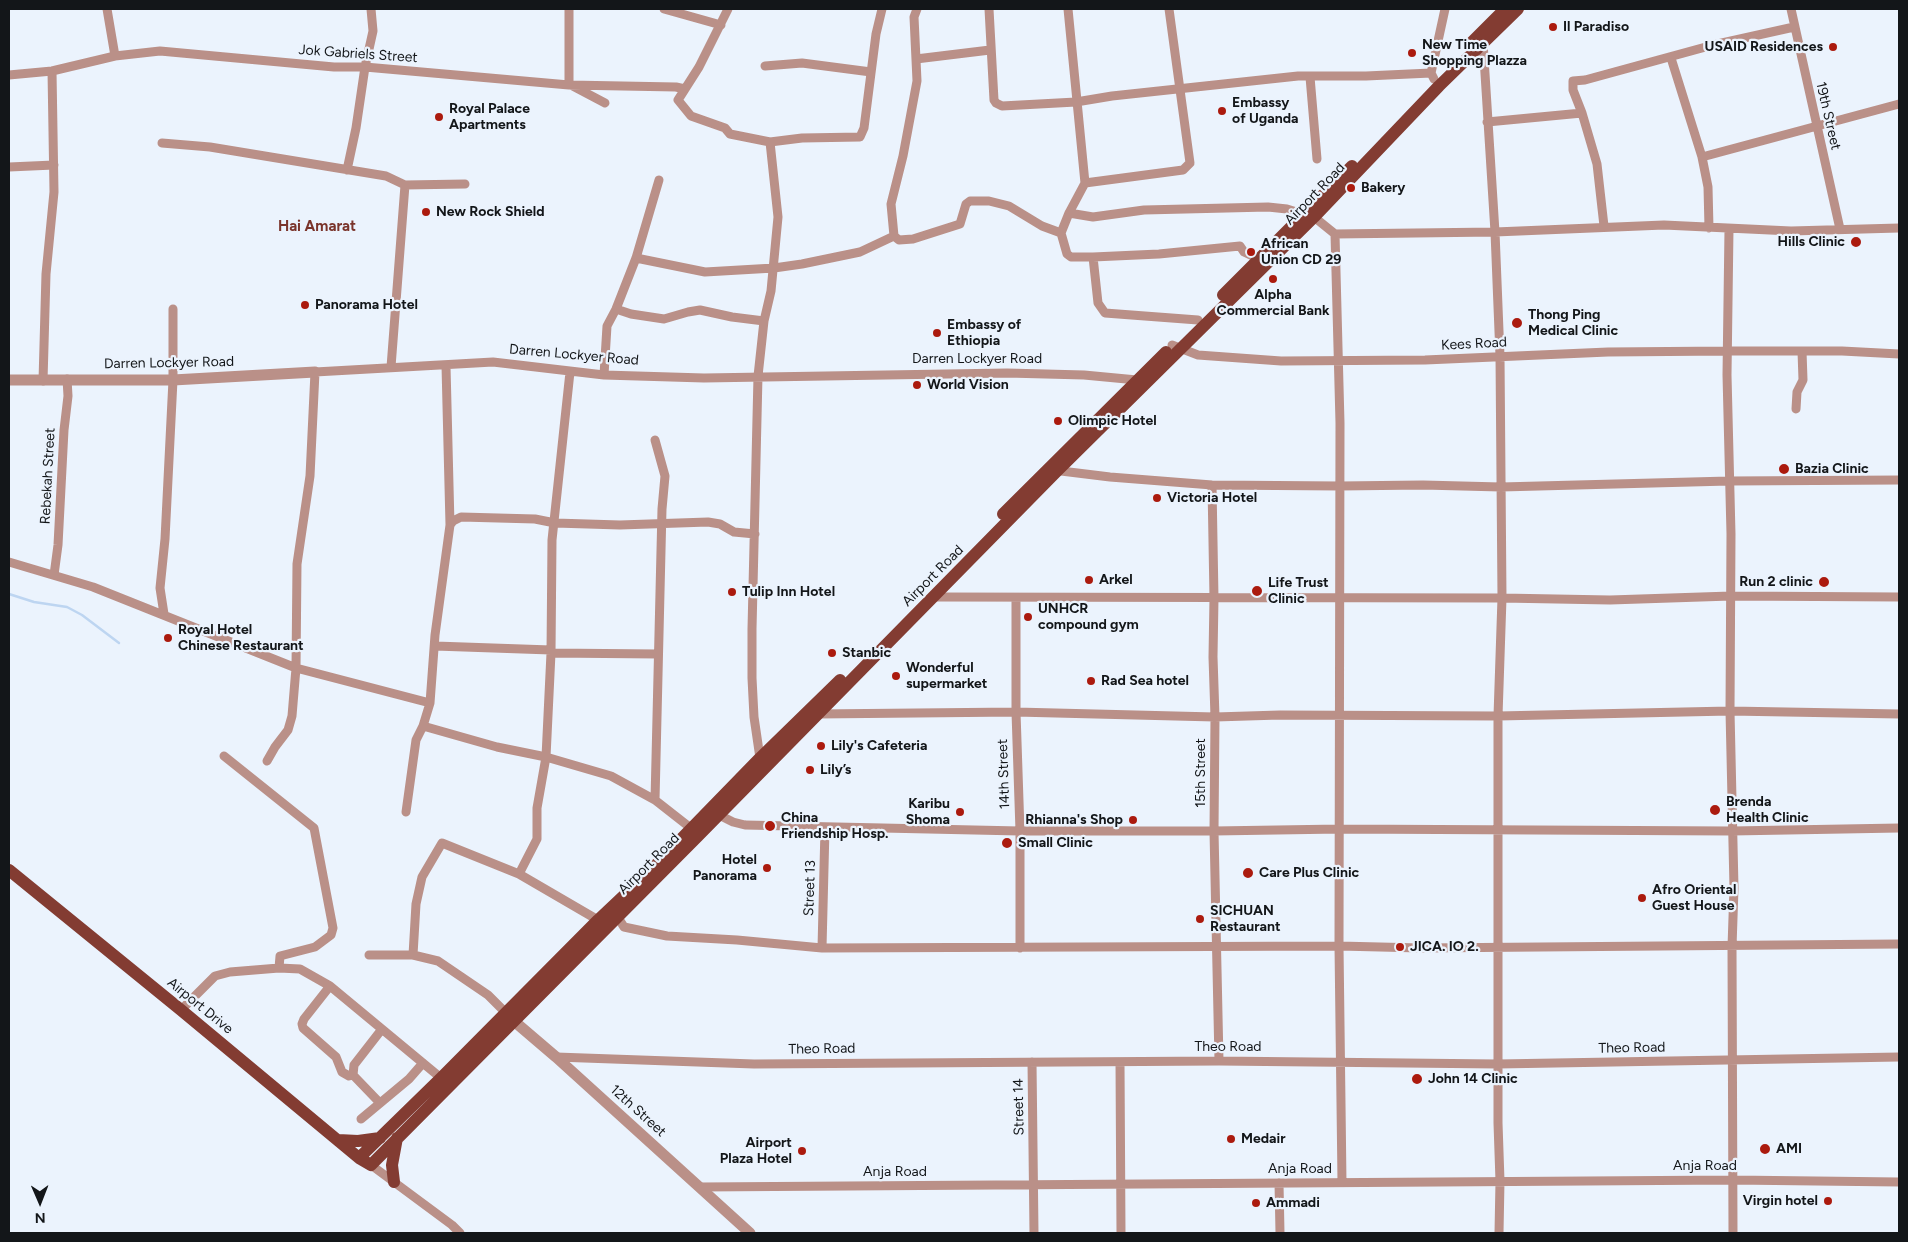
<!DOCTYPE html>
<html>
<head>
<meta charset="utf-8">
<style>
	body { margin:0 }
	#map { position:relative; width:1908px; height:1242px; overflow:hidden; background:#ebf3fd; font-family:Figtree,sans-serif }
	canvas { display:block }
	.frame { position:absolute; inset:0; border:10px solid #131619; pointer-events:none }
	.north { position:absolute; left:15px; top:1177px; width:50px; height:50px; -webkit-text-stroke:4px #ebf3fd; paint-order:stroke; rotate:179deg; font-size:14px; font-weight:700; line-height:20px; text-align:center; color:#131619 }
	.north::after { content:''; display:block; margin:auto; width:18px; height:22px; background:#131619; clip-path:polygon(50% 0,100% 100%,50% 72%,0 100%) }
</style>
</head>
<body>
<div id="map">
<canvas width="1908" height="1242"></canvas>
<div class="frame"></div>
<div class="north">N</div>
</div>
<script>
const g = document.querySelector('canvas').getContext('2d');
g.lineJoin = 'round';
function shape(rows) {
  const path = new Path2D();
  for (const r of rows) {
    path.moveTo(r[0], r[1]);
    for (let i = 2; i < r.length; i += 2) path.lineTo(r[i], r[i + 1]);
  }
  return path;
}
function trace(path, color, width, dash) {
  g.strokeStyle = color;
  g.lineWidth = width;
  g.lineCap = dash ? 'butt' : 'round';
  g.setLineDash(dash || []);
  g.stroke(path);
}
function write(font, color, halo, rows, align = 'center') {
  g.font = font + ' Figtree,sans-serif';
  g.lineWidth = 4.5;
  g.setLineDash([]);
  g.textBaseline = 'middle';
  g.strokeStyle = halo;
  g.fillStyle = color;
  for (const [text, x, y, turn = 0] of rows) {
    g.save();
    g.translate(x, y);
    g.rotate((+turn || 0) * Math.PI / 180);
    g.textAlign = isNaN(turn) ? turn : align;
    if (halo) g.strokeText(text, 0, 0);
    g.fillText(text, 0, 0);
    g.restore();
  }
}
trace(shape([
	[9,594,34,602,67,607,82,615,119,643]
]), '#bdd5f1', 2.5);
trace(shape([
	[107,9,115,56],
	[569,9,569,84,605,103],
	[664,9,721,25],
	[728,9,699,67,678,100,691,116,725,128,730,134,770,142],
	[917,9,914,17,917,81,903,156,891,204,894,236,899,240,913,239,960,224,966,204,970,201,989,201,1009,206,1042,226,1061,233],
	[989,9,994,100,996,103,1002,106,1076,102,1112,96,1298,76,1366,76,1431,73],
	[1068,9,1085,183,1069,213,1061,233,1067,254,1071,257,1093,257,1159,254,1240,246,1244,252,1259,259],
	[1791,9,1840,229],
	[1483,42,1495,232,1500,356,1502,598,1498,716,1498,1123,1500,1181,1499,1233],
	[1671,58,1702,157,1708,187,1709,228],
	[916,59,990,50],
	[765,66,802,63,871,72],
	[9,75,52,71,115,56,160,51,334,67,365,67,569,85,676,87,685,89],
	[1310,77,1317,159],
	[1434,79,1431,73,1445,9],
	[1487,122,1582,113],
	[162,143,210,147,386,176,405,185,465,184],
	[1702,157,1899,104],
	[9,167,54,165],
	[347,170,356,128,365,67,373,31,371,9],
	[1085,183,1183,170,1190,163,1169,9],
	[1069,213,1093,217,1144,210,1268,207,1287,209,1303,214],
	[1314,217,1335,234,1495,232,1664,225,1791,231,1899,228],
	[1604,226,1597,164,1582,113,1573,90,1573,81,1585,80,1713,45,1794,27],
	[1729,229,1727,375,1731,534,1730,711,1734,888,1732,947,1733,1233],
	[1335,234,1340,423,1339,946,1342,1182],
	[1093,257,1098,303,1105,313,1198,320],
	[636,258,705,272,774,268,802,264,860,252,894,236],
	[616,309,631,314,664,319,688,312,700,310,732,317,764,321],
	[1172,345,1198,355,1281,361,1425,360,1608,352,1728,351,1842,351,1899,354],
	[446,366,450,525],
	[391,367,405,185],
	[604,375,607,326,616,309,636,258,659,180],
	[43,381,46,274,54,192,52,71],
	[1796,409,1797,392,1803,380,1802,351],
	[1053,470,1110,477,1212,485,1340,486,1423,485,1501,487,1729,481,1899,480],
	[1212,485,1214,598,1213,657,1215,717,1214,831,1219,1061],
	[9,562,93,587,296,668,430,703],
	[54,575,58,545,64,430,68,396,67,379],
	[934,597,1502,598,1610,600,1731,596,1899,597],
	[1016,599,1016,712,1020,831,1020,948],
	[164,614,160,588,165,539,173,380,173,309],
	[435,646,551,650],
	[551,653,658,654],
	[817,714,1016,712,1215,717,1280,715,1498,716,1730,711,1899,714],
	[423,726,497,747,546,757,611,776,655,800,692,829],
	[224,756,314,828,333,928,331,935,315,947,280,956,279,968],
	[760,758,754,717,752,678,752,629,758,376,764,321,771,291,778,217,770,142,802,138,860,137,864,128,876,34,882,9],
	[267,761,275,747,288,730,292,716,296,668,297,564,310,476,315,372,493,362,604,375,704,378,1007,373,1084,375,1137,380],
	[655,800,662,509,665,476,655,440],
	[406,812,416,740,423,726,430,703,435,635,450,525,453,521,461,517,535,519,555,523,620,525,708,522,720,524,734,532,755,534],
	[719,815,733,822,745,825,1020,831,1214,831,1340,829,1732,831,1899,828],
	[519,874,537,839,537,808,546,757,551,653,552,540,570,372],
	[617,916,624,927,667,936,737,940,822,948,1339,946,1421,948,1899,944],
	[822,948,825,828],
	[369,955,413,955,438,961,488,995,506,1013],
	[413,955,416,904,422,877,442,843,519,874,598,920],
	[330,986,304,1019,302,1024,303,1028,336,1057,342,1072,349,1076,353,1075,379,1102],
	[181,1010,215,976,230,972,279,968,300,969,330,986,441,1078],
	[556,1057,754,1064,1219,1061,1498,1064,1899,1057],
	[1032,1062,1034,1233],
	[1120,1062,1121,1233],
	[353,1075,354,1065,382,1029],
	[361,1119,409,1079,423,1063],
	[371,1165,452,1225,460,1233],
	[1279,1183,1280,1233],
	[700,1187,1733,1180,1899,1182]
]), '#ba9088', 9);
trace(shape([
	[9,380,173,380,315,372],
	[508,1016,556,1057,750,1233]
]), '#ba9088', 11);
trace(shape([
	[1472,42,1505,9],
	[1223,295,1352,166],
	[1003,514,1166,352],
	[9,870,181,1010,359,1158,371,1165,698,836,1057,471,1314,217,1439,86,1518,9],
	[338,1140,358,1141,380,1138],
	[359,1158,441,1078,598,920,651,870,760,758,840,680],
	[394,1182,392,1165,397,1138]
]), '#833c32', 12);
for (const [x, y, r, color] of [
	[1553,27,5,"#ab1a0e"],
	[1833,47,5,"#ab1a0e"],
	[1412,53,5,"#ab1a0e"],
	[1222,111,5,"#ab1a0e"],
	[439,117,5,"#ab1a0e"],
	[1351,188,5,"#ab1a0e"],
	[426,212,5,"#ab1a0e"],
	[1856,242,6,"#ab1a0e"],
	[1251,252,5,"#ab1a0e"],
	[1273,279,5,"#ab1a0e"],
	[305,305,5,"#ab1a0e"],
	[1517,323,6,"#ab1a0e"],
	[937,333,5,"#ab1a0e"],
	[917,385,5,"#ab1a0e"],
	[1058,421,5,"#ab1a0e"],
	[1784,469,6,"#ab1a0e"],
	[1157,498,5,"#ab1a0e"],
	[1089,580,5,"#ab1a0e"],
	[1824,582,6,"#ab1a0e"],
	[1257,591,6,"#ab1a0e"],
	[732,592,5,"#ab1a0e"],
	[1028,617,5,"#ab1a0e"],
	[168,638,5,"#ab1a0e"],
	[832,653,5,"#ab1a0e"],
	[896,676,5,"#ab1a0e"],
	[1091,681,5,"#ab1a0e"],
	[821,746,5,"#ab1a0e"],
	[810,770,5,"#ab1a0e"],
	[1715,810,6,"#ab1a0e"],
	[960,812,5,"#ab1a0e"],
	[1133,820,5,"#ab1a0e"],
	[770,826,6,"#ab1a0e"],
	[1007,843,6,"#ab1a0e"],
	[767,868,5,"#ab1a0e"],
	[1248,873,6,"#ab1a0e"],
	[1642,898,5,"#ab1a0e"],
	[1200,919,5,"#ab1a0e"],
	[1400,947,5,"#ab1a0e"],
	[1417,1079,6,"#ab1a0e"],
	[1231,1139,5,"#ab1a0e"],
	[1765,1149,6,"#ab1a0e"],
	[802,1151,5,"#ab1a0e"],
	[1828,1201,5,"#ab1a0e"],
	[1256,1203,5,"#ab1a0e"]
]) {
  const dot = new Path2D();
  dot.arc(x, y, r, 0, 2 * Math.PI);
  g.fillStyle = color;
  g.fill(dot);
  trace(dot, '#ebf3fd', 2);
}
write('bold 14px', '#131619', '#ebf3fd', [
	["Il Paradiso",1563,27],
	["New Time",1422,45],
	["Shopping Plazza",1422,61],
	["USAID Residences",1823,47,"right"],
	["Embassy",1232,103],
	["of Uganda",1232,119],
	["Royal Palace",449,109],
	["Apartments",449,125],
	["Bakery",1361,188],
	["New Rock Shield",436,212],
	["Hills Clinic",1845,242,"right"],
	["African",1261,244],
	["Union CD 29",1261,260],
	["Alpha",1273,295,"center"],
	["Commercial Bank",1273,311,"center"],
	["Panorama Hotel",315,305],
	["Thong Ping",1528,315],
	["Medical Clinic",1528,331],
	["Embassy of",947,325],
	["Ethiopia",947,341],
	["World Vision",927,385],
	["Olimpic Hotel",1068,421],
	["Bazia Clinic",1795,469],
	["Victoria Hotel",1167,498],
	["Arkel",1099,580],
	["Run 2 clinic",1813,582,"right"],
	["Life Trust",1268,583],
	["Clinic",1268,599],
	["Tulip Inn Hotel",742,592],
	["UNHCR",1038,609],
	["compound gym",1038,625],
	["Royal Hotel",178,630],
	["Chinese Restaurant",178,646],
	["Stanbic",842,653],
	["Wonderful",906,668],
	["supermarket",906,684],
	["Rad Sea hotel",1101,681],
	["Lily's Cafeteria",831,746],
	["Lily’s",820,770],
	["Brenda",1726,802],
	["Health Clinic",1726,818],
	["Karibu",950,804,"right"],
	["Shoma",950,820,"right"],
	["China",781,818],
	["Friendship Hosp.",781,834],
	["Rhianna's Shop",1123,820,"right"],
	["Small Clinic",1018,843],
	["Hotel",757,860,"right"],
	["Panorama",757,876,"right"],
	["Care Plus Clinic",1259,873],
	["Afro Oriental",1652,890],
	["Guest House",1652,906],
	["SICHUAN",1210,911],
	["Restaurant",1210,927],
	["JICA. IO 2.",1410,947],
	["John 14 Clinic",1428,1079],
	["Medair",1241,1139],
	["Airport",792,1143,"right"],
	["Plaza Hotel",792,1159,"right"],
	["AMI",1776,1149],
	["Virgin hotel",1818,1201,"right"],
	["Ammadi",1266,1203]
], 'left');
write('14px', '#131619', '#ebf3fd', [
	["Jok Gabriels Street",358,54,4],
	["19th Street",1828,116,77],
	["Airport Road",1315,194,-46],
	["Kees Road",1474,344,-3],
	["Darren Lockyer Road",574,355,5],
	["Darren Lockyer Road",977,359],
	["Darren Lockyer Road",169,363,-1],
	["Rebekah Street",48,476,-87],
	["Airport Road",933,576,-45],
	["15th Street",1201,773,-90],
	["14th Street",1004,774,-92],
	["Airport Road",649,864,-45],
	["Street 13",810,888,-88],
	["Airport Drive",200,1006,39],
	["Theo Road",1228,1047],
	["Theo Road",1632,1048,-1],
	["Theo Road",822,1049,-1],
	["Street 14",1019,1107,-91],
	["12th Street",638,1111,42],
	["Anja Road",1705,1166],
	["Anja Road",1300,1169],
	["Anja Road",895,1172]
]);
write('bold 15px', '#7a342b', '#ebf3fd', [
	["Hai Amarat",317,227]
]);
</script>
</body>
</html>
